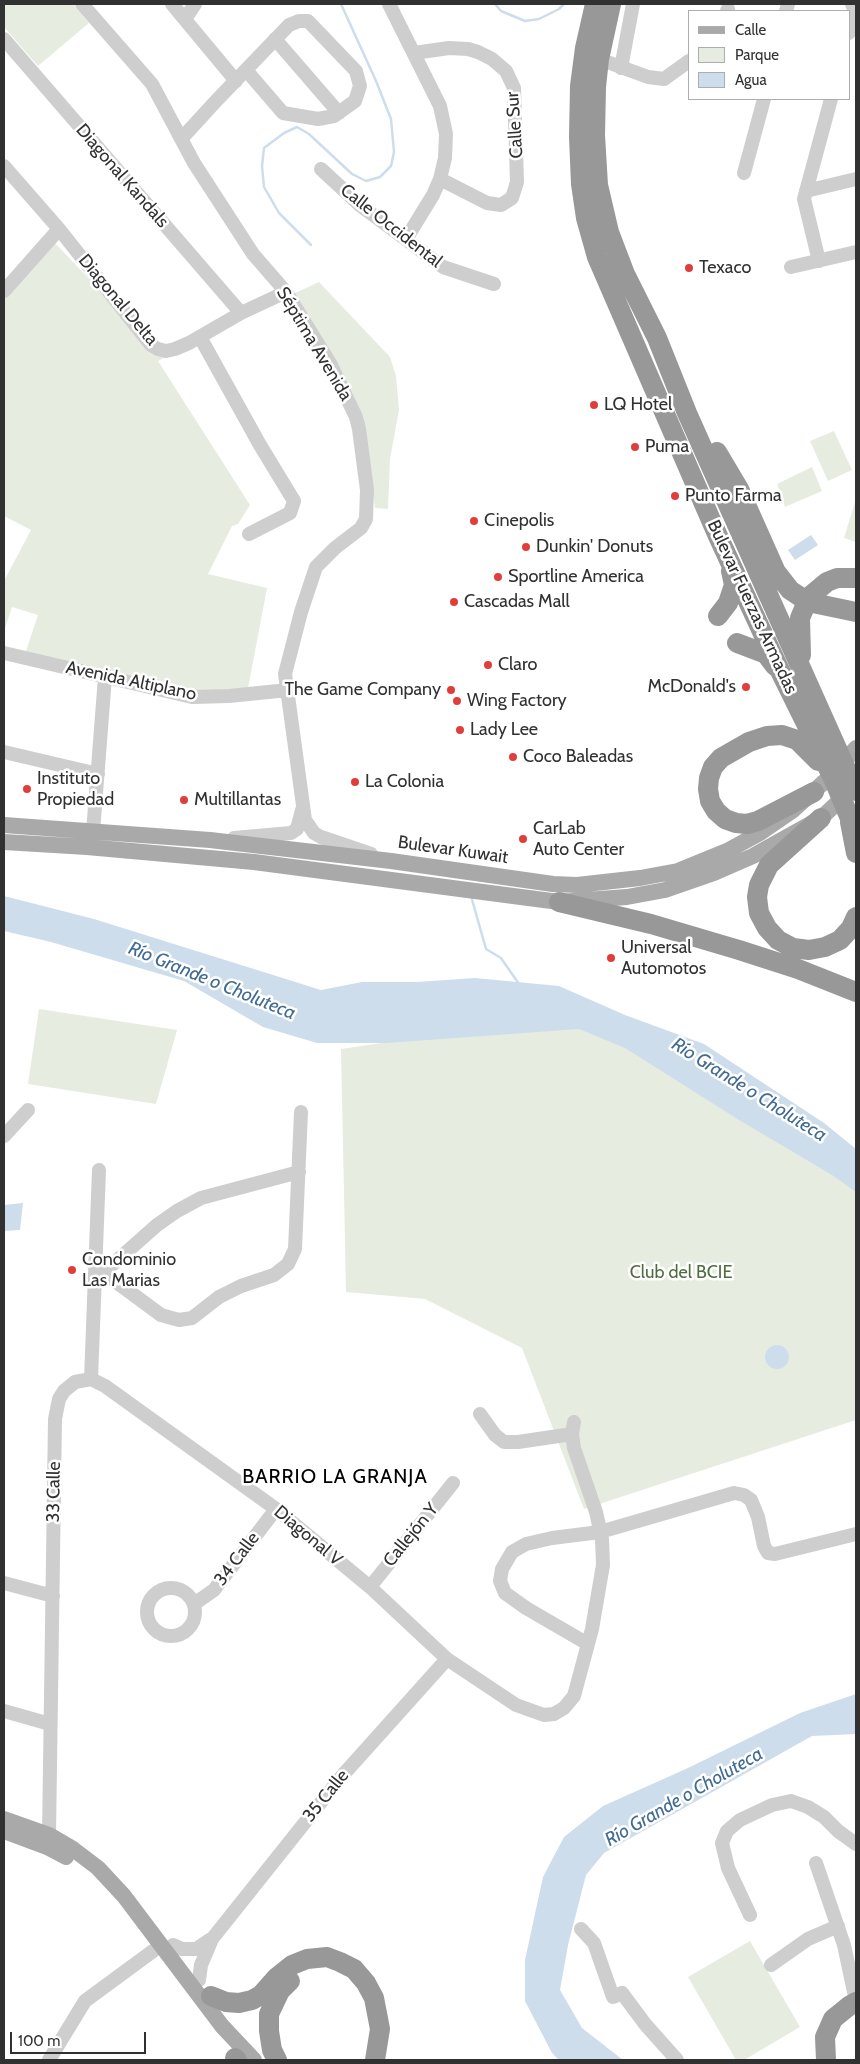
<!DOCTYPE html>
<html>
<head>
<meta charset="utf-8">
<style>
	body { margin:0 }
	#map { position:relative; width:860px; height:2064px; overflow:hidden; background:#fff; font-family:Cabin,sans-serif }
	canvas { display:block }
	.frame { position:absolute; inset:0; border:5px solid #313131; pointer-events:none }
	.legend { position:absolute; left:688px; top:10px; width:162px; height:90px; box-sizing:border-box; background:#fff; border:1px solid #adadad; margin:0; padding:6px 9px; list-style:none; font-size:15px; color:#313131 }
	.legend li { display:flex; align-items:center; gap:10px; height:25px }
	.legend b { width:25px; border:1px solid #adadad }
	.scale { position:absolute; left:10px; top:2032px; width:136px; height:22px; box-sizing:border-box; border:2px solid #313131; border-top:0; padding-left:6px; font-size:15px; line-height:18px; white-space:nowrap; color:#313131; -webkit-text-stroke:4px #fff; paint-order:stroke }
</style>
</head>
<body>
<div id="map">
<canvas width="860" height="2064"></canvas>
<div class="frame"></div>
<ul class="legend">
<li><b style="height:6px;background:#a9a9a9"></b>Calle</li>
<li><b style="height:14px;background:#e6ede0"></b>Parque</li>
<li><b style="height:14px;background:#ceddec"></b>Agua</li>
</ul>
<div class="scale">100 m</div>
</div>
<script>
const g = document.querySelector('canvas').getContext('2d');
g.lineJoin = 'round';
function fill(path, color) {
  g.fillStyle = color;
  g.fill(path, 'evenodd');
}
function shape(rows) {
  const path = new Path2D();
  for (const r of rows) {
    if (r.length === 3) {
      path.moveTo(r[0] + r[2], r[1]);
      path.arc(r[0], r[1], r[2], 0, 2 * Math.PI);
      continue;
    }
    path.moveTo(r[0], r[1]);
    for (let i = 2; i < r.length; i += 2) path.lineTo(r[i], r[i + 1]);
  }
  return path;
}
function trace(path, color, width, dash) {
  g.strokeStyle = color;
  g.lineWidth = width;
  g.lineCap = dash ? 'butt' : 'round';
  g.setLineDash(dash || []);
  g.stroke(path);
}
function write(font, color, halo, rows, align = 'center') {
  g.font = font + ' Cabin,sans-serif';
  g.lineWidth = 5;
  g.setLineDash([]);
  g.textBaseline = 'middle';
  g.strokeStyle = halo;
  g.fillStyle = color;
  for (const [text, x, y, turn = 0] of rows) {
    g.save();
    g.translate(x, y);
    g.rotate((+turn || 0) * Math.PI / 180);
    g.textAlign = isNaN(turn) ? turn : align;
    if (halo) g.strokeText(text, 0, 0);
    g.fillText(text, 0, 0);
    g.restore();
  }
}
fill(shape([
	[4,4,73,4,89,23,38,66,4,27],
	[55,243,95,285,169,355,158,361,250,505,238,524,232,526,208,574,267,588,248,688,201,693,25,654,38,615,12,607,4,631,4,581,31,530,4,516,4,300],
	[319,282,390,357,396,376,399,410,390,459,388,509,375,508,363,415,293,294],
	[834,431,852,470,828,481,810,441],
	[812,467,822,491,785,507,777,484],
	[855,502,856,502,856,542,844,538],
	[39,1009,177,1030,156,1104,28,1084],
	[561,1023,659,1045,856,1181,856,1420,584,1509,522,1348,425,1299,346,1292,341,1049,501,1025],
	[750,1941,800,2027,744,2060,736,2060,688,1977]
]), '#e6ede0');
fill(shape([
	[811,535,818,545,795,560,788,550],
	[4,896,94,919,321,990,362,982,417,982,475,978,559,986,625,1015,704,1044,824,1123,856,1149,856,1192,832,1175,739,1120,625,1048,579,1029,387,1043,317,1043,263,1027,184,981,51,942,4,931],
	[23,1203,20,1230,4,1231,4,1205],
	[777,1357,12],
	[856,1694,856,1734,812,1736,604,1853,586,1875,568,1945,560,1990,582,2028,623,2060,559,2060,552,2053,525,2001,525,1960,543,1877,564,1837,603,1806,688,1768,800,1713]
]), '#ceddec');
trace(shape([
	[495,4,501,11,525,21,539,19,559,9,564,4],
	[311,245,279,213,264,187,262,166,264,148,284,133,297,127,309,134,352,174,366,181,380,177,391,166,394,152,391,119,376,81,341,4],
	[471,896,486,949,501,958,519,984]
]), '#ceddec', 2.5);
trace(shape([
	[82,4,152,84,194,163,253,254,286,292,331,365,356,417,359,429,367,490,366,519,361,528,335,548,316,567,301,612,285,674,305,820,314,833,321,837,371,854],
	[172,4,236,81],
	[389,4,440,106,446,134,445,158,440,179,433,195,406,239],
	[727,11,728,9],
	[786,11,788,4],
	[185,19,195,4],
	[849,33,855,11,852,4],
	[4,39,241,313],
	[275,39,339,113],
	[414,53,449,48,468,49,478,52,492,59,506,71,514,88,517,182,512,198,501,205,487,203,440,179],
	[599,59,648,77,664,79,689,61],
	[621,68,633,4],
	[182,138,216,101,289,25,299,21,308,21,356,71,360,86,355,101,334,116,318,119,283,113,246,70],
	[4,166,59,229,151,345,158,349,166,351,175,349,189,343,241,313,286,292],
	[321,169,361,206,443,267,494,284],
	[744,173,764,99],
	[806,191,856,179],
	[819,261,804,199,831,99],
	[791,267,856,252],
	[4,291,59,229],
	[200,337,260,445,294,501,290,513,249,534],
	[4,653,192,697,229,696,288,690],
	[4,752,98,774],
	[93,832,105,677],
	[234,838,291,833,297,829,302,810],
	[4,1136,28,1110],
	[96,1267,161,1315,179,1320,192,1318,219,1297,241,1286,274,1275,288,1264,295,1249,301,1112],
	[104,1272,157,1225,177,1211,201,1198,299,1172],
	[91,1379,105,1386,276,1509,370,1587,447,1659,516,1705,544,1715,554,1714,564,1708,574,1696,592,1629,603,1565,602,1539,596,1512,574,1448,572,1434,574,1422],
	[480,1414,495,1435,504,1442,518,1442,572,1434],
	[4,1583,53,1596],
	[370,1587,453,1483],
	[171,1612,24],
	[194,1604,214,1590,276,1509],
	[588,1644,526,1608,505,1593,500,1581,502,1569,512,1552,526,1544,552,1538,600,1532,734,1493,744,1495,751,1500,758,1517,764,1546,768,1553,775,1554,856,1534],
	[4,1711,50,1724],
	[49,1835,55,1419,59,1399,64,1391,75,1382,91,1379,99,1170],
	[816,1863,844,1945,856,2001],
	[750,1915,728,1868,722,1843,727,1831,740,1820,772,1805,791,1801,808,1807,824,1817,838,1831,856,1844],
	[581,1929,594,1943,613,1997,622,1993,645,2024,677,2060],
	[173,1945,182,1949,196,1949,211,1939],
	[771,1965,808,1939,838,1926],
	[199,1980,201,1965,212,1939,342,1776,447,1659],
	[49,2060,85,2001,153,1951]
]), '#cecece', 14);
trace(shape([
	[4,825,210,840,391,861,553,884,577,885,640,878,678,871,727,851,760,833,792,811,834,773,856,748],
	[4,842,87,847,254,862,559,902,627,897,665,890,714,873,753,856,821,818,849,792],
	[4,1819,49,1835,73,1849,98,1868,124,1896,222,2026,254,2060],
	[4,1831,47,1847,66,1857]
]), '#a9a9a9', 16);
trace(shape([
	[595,4,585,48,580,86,579,137,581,184,586,218,597,257,717,534,782,675,833,778,856,833],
	[611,4,599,59,596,87,595,135,598,185,609,232,625,274,657,338,687,413,856,791],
	[717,452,739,489,776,572,790,590,808,602,856,612],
	[718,616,728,603,734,585,731,571],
	[737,643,766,654,775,666],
	[801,655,800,618,809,597,827,582,837,578,856,578],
	[814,792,758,821,747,824,736,823,725,819,716,811,710,801,708,789,709,778,713,767,721,758,749,742,767,736,782,735,797,740,818,761],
	[821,818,769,865,759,885,757,897,759,913,767,928,778,940,793,948,809,950,825,947,840,940,851,928,856,917],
	[850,822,856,853],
	[559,902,651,924,739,950,798,969,856,992],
	[211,1996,226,2002,239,2003,252,2000,261,1995,277,1977,292,1965,307,1959,327,1957,340,1962,354,1969,366,1983,374,1998,380,2029,375,2060],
	[235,2058,237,2060],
	[277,2060,272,2050,269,2031,269,2014,280,1991,290,1981],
	[826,2060,825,2037,833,2019,849,2006,856,2002]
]), '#989898', 20);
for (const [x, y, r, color] of [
	[689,268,5,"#e03e3c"],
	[594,405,5,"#e03e3c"],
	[635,447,5,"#e03e3c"],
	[675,496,5,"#e03e3c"],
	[474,521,5,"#e03e3c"],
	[526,547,5,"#e03e3c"],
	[498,577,5,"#e03e3c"],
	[454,602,5,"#e03e3c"],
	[488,665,5,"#e03e3c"],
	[746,687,5,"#e03e3c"],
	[451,690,5,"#e03e3c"],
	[457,701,5,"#e03e3c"],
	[460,730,5,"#e03e3c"],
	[513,757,5,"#e03e3c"],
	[355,782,5,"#e03e3c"],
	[27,789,5,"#e03e3c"],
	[184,800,5,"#e03e3c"],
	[523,839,5,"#e03e3c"],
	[611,958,5,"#e03e3c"],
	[72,1270,5,"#e03e3c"]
]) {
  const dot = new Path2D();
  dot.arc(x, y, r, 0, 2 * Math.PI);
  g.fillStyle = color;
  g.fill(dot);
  trace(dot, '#fff', 2);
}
write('18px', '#313131', '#fff', [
	["Calle Sur",515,125,-94],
	["Diagonal Kandals",122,176,49],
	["Calle Occidental",391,226,38],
	["Diagonal Delta",118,300,50],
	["Séptima Avenida",314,344,59],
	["Bulevar Fuerzas Armadas",752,607,65],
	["Avenida Altiplano",131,681,12],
	["Bulevar Kuwait",453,850,8],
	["33 Calle",54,1492,-89],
	["Callejón Y",411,1535,-51],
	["Diagonal V",308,1536,40],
	["34 Calle",237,1559,-53],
	["35 Calle",326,1796,-51]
]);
write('18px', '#313131', '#fff', [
	["Texaco",699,268],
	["LQ Hotel",604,405],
	["Puma",645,447],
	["Punto Farma",685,496],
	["Cinepolis",484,521],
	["Dunkin' Donuts",536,547],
	["Sportline America",508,577],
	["Cascadas Mall",464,602],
	["Claro",498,665],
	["McDonald's",736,687,"right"],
	["The Game Company",441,690,"right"],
	["Wing Factory",467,701],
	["Lady Lee",470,730],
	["Coco Baleadas",523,757],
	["Instituto",37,779],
	["Propiedad",37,800],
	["La Colonia",365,782],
	["Multillantas",194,800],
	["CarLab",533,829],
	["Auto Center",533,850],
	["Universal",621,948],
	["Automotos",621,969],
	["Condominio",82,1260],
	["Las Marias",82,1281]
], 'left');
write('18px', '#506c3f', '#fff', [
	["Club del BCIE",681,1273]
]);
write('italic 19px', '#416b92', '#fff', [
	["Río Grande o Choluteca",212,981,22],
	["Río Grande o Choluteca",749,1090,32],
	["Río Grande o Choluteca",684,1797,-30]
]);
g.letterSpacing = '1px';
write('20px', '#000', '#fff', [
	["BARRIO LA GRANJA",335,1477]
]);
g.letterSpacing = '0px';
</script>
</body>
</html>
